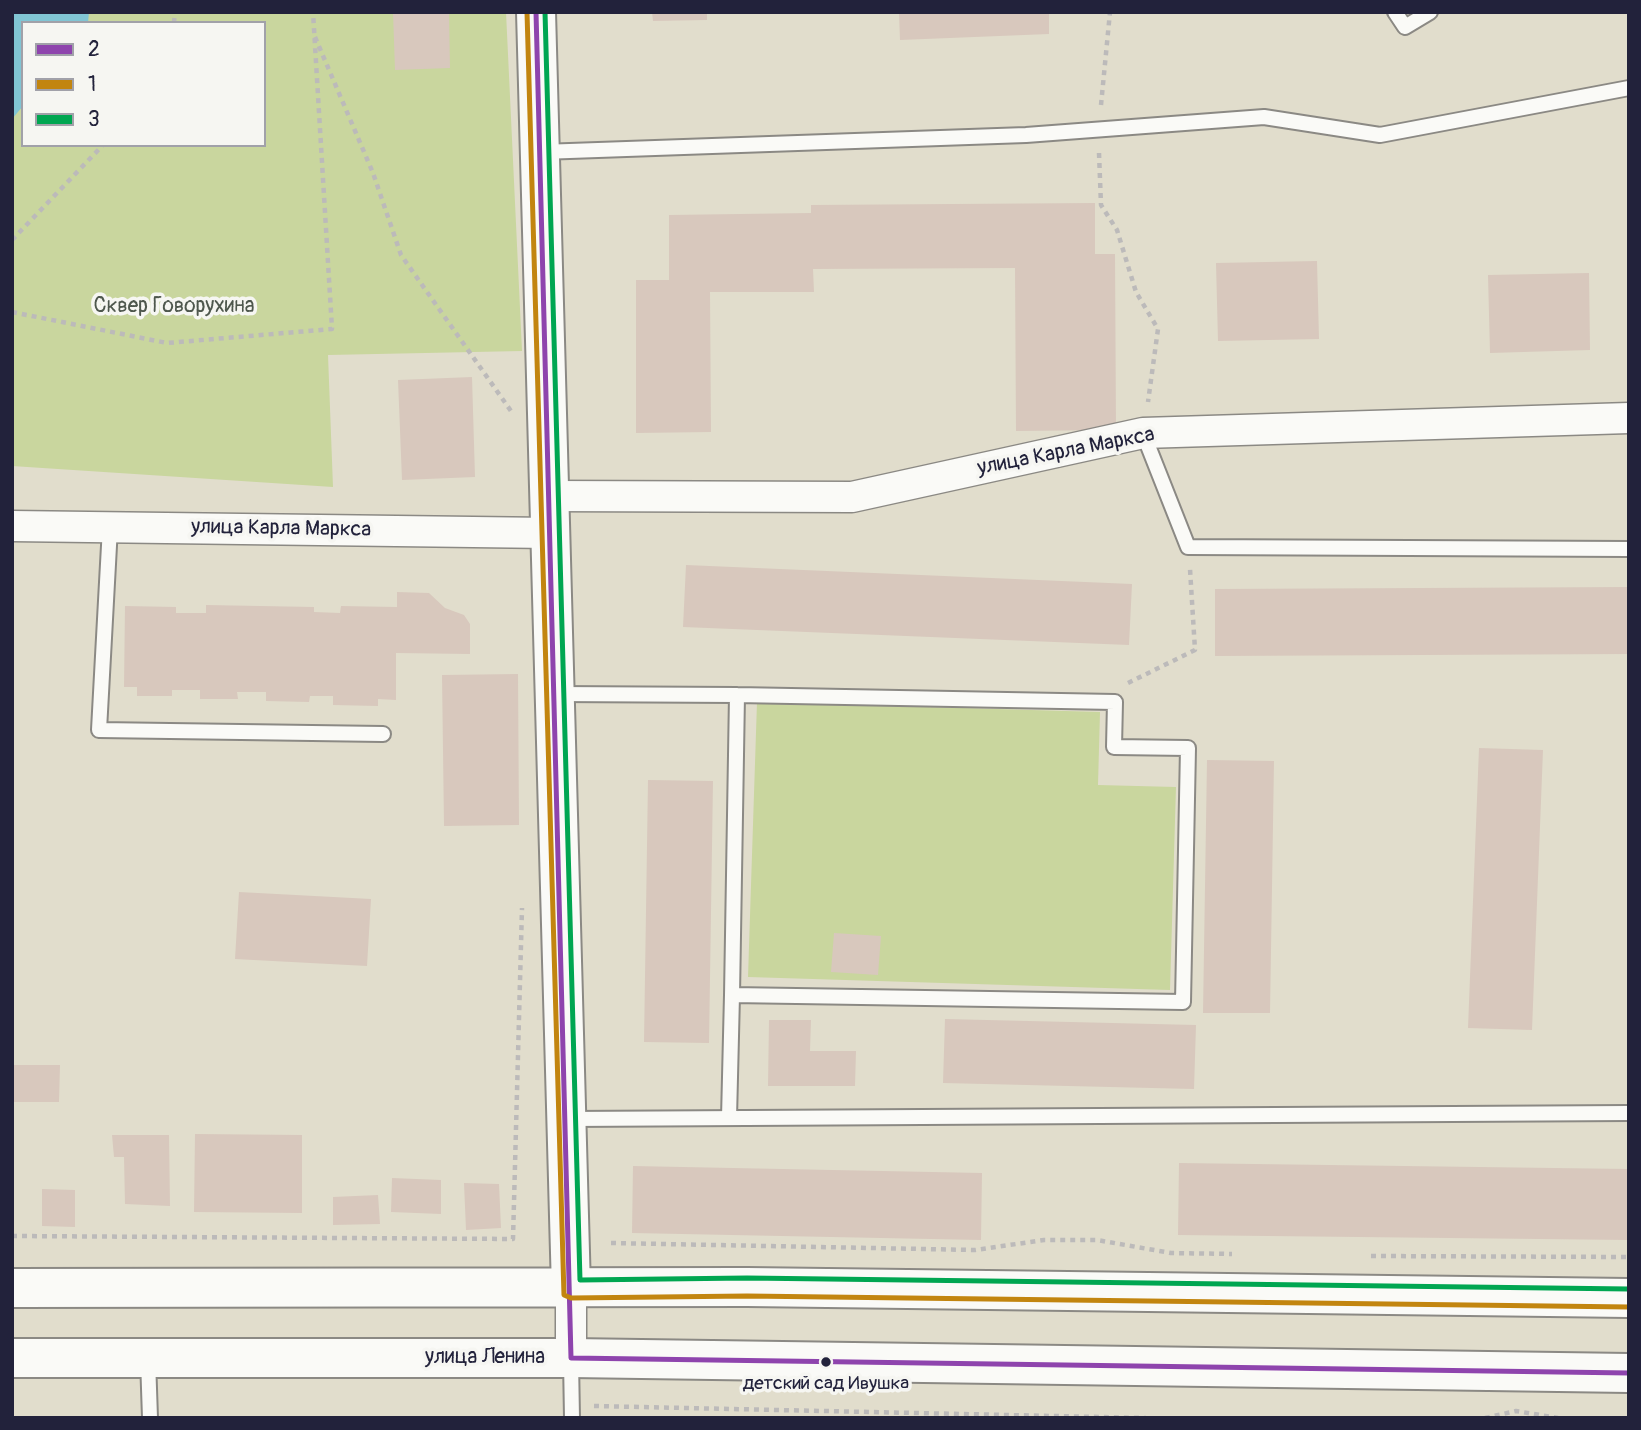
<!DOCTYPE html>
<html>
<head>
<meta charset="utf-8">
<style>
	body { margin:0 }
	#map { position:relative; width:1641px; height:1430px; overflow:hidden; background:#e1ddcc; font-family:Pangolin,sans-serif }
	canvas { display:block }
	.frame { position:absolute; inset:0; border:14px solid #22223b; pointer-events:none }
	.legend { position:absolute; left:21px; top:21px; width:245px; height:126px; box-sizing:border-box; background:#f6f6f2; border:2px solid #a1a1a9; margin:0; padding:9px 12px; list-style:none; font-size:21px; color:#22223b }
	.legend li { display:flex; align-items:center; gap:14px; height:35px }
	.legend b { width:35px; border:2px solid #a1a1a9 }
</style>
</head>
<body>
<div id="map">
<canvas width="1641" height="1430"></canvas>
<div class="frame"></div>
<ul class="legend">
<li><b style="height:9px;background:#8e44ad"></b>2</li>
<li><b style="height:9px;background:#c2850f"></b>1</li>
<li><b style="height:9px;background:#00a651"></b>3</li>
</ul>
</div>
<script>
const g = document.querySelector('canvas').getContext('2d');
g.lineJoin = 'round';
function fill(path, color) {
  g.fillStyle = color;
  g.fill(path, 'evenodd');
}
function shape(rows) {
  const path = new Path2D();
  for (const r of rows) {
    path.moveTo(r[0], r[1]);
    for (let i = 2; i < r.length; i += 2) path.lineTo(r[i], r[i + 1]);
  }
  return path;
}
function trace(path, color, width, dash) {
  g.strokeStyle = color;
  g.lineWidth = width;
  g.lineCap = dash ? 'butt' : 'round';
  g.setLineDash(dash || []);
  g.stroke(path);
}
function write(font, color, halo, rows, align = 'center') {
  g.font = font + ' Pangolin,sans-serif';
  g.lineWidth = 7;
  g.setLineDash([]);
  g.textBaseline = 'middle';
  g.strokeStyle = halo;
  g.fillStyle = color;
  for (const [text, x, y, turn = 0] of rows) {
    g.save();
    g.translate(x, y);
    g.rotate((+turn || 0) * Math.PI / 180);
    g.textAlign = isNaN(turn) ? turn : align;
    if (halo) g.strokeText(text, 0, 0);
    g.fillText(text, 0, 0);
    g.restore();
  }
}
fill(shape([
	[12,12,506,12,522,351,328,355,333,487,12,466],
	[23,23,264,23,264,145,23,145],
	[757,702,1100,712,1098,785,1176,787,1170,990,748,977]
]), '#c9d69e');
fill(shape([
	[12,12,89,12,88,23,23,23,23,106,12,119]
]), '#81c5d4');
fill(shape([
	[393,12,449,12,450,68,395,70],
	[652,12,707,12,707,20,653,21],
	[899,12,1049,12,1049,34,900,40],
	[1095,203,1095,254,1115,254,1116,430,1016,431,1015,268,813,269,814,292,710,292,711,432,636,433,636,280,669,280,669,215,811,213,811,205],
	[1317,261,1319,339,1218,341,1216,263],
	[1589,273,1590,350,1490,353,1488,275],
	[472,377,475,477,402,480,398,380],
	[686,565,1132,584,1129,645,683,627],
	[1629,587,1629,654,1215,656,1215,589],
	[397,592,429,593,445,608,464,615,470,624,470,654,396,653,396,700,378,699,378,706,333,705,333,696,310,696,309,702,266,701,266,692,237,692,238,699,200,699,200,690,172,690,172,696,137,696,137,687,124,687,125,606,176,607,176,613,206,613,206,605,314,607,314,612,340,613,341,606,397,607],
	[518,674,519,825,444,826,442,675],
	[1479,748,1543,750,1532,1030,1468,1028],
	[1207,760,1274,761,1270,1013,1203,1013],
	[648,780,713,781,709,1043,644,1042],
	[239,892,371,899,367,966,235,959],
	[834,933,881,936,878,975,831,972],
	[945,1019,1196,1025,1194,1089,943,1083],
	[769,1020,811,1020,810,1051,856,1051,855,1086,768,1086],
	[12,1065,60,1065,59,1102,12,1102],
	[195,1134,302,1135,302,1213,194,1212],
	[112,1135,169,1135,170,1206,125,1204,124,1157,114,1157],
	[1179,1163,1629,1169,1629,1240,1178,1235],
	[633,1166,982,1173,981,1240,632,1233],
	[392,1178,441,1180,441,1214,391,1212],
	[464,1183,499,1184,501,1228,466,1230],
	[42,1189,75,1190,75,1227,42,1226],
	[378,1195,380,1224,333,1225,333,1197]
]), '#d8c8bd');
const lane = shape([
	[1395,12,1405,27,1430,12],
	[541,152,1026,135,1264,117,1380,135,1629,88],
	[1143,433,1188,547,1629,549],
	[110,527,99,730,383,734],
	[555,694,737,695,1115,702,1114,747,1188,748,1183,1002,732,995,737,695],
	[729,1118,732,995],
	[569,1119,1629,1113],
	[148,1359,150,1418],
	[571,1360,572,1418]
]);
const street = shape([
	[549,496,852,497,1143,433,1629,418],
	[12,526,550,533],
	[571,1289,571,1358]
]);
const secondary = shape([
	[536,12,571,1289],
	[12,1288,747,1287,1629,1298],
	[12,1358,571,1358,1629,1373]
]);
trace(lane, '#8b8984', 18);
trace(street, '#8b8984', 33);
trace(secondary, '#8b8984', 42);
trace(shape([
	[174,23,175,12],
	[315,37,373,173,401,255,511,411],
	[1101,105,1110,12],
	[1099,153,1101,205,1117,230,1136,292,1158,329,1148,402],
	[12,240,103,145],
	[12,312,167,343,332,329,313,12],
	[1128,683,1195,650,1190,569],
	[12,1236,513,1239,522,908],
	[611,1243,975,1250,1044,1240,1097,1240,1171,1253,1232,1254],
	[1371,1256,1629,1257],
	[594,1406,1146,1418],
	[1485,1418,1516,1411,1558,1418]
]), '#bcbaba', 4.5, [5, 5]);
trace(lane, '#fafaf7', 14);
trace(street, '#fafaf7', 30);
trace(secondary, '#fafaf7', 38);
trace(shape([
	[536,12,571,1358,1629,1373]
]), '#8e44ad', 5);
trace(shape([
	[527,12,564,1295,571,1298,747,1296,1629,1307]
]), '#c2850f', 5);
trace(shape([
	[545,12,580,1280,747,1278,1629,1289]
]), '#00a651', 5);
for (const [x, y, r, color] of [
	[826,1362,6,"#22223b"]
]) {
  const dot = new Path2D();
  dot.arc(x, y, r, 0, 2 * Math.PI);
  g.fillStyle = color;
  g.fill(dot);
  trace(dot, '#f6f6f2', 2.5);
}
write('19px', '#22223b', '#f6f6f2', [
	["детский сад Ивушка",826,1384]
]);
write('21px', '#4e574d', '#f6f6f2', [
	["Сквер Говорухина",174,307]
]);
write('21px', '#22223b', '#f6f6f2', [
	["улица Карла Маркса",1066,452,-11],
	["улица Карла Маркса",281,529,1],
	["улица Ленина",485,1358]
]);
</script>
</body>
</html>
